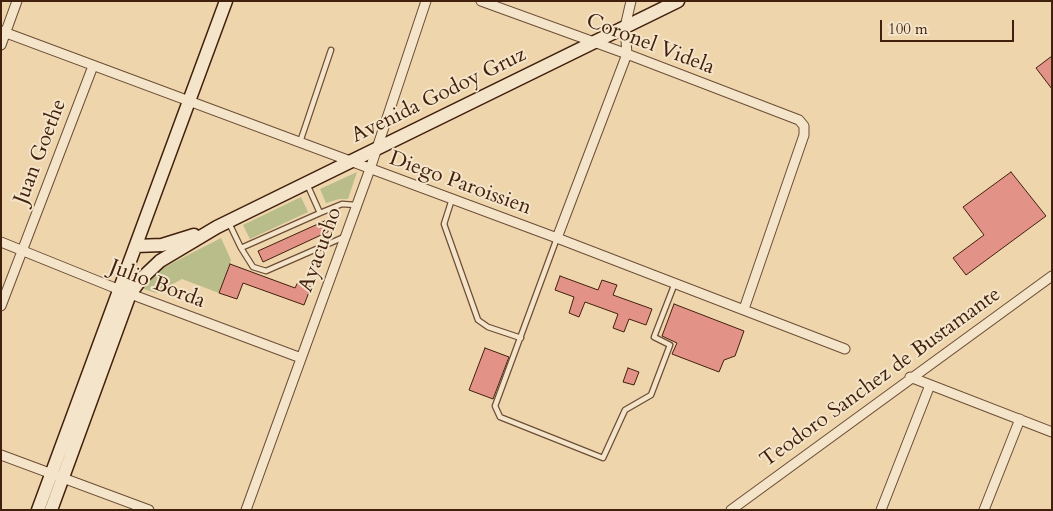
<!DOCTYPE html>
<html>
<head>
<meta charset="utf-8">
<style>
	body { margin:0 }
	#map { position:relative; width:1053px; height:511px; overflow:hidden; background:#eed5ac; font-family:Cardo,serif }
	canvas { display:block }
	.frame { position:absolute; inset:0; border:2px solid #41200e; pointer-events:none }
	.scale { position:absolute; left:880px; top:20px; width:134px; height:22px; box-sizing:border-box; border:2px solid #41200e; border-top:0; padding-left:6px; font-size:15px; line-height:18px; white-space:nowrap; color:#41200e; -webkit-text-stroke:4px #f4e4c9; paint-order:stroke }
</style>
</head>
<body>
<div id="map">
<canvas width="1053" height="511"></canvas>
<div class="frame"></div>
<div class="scale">100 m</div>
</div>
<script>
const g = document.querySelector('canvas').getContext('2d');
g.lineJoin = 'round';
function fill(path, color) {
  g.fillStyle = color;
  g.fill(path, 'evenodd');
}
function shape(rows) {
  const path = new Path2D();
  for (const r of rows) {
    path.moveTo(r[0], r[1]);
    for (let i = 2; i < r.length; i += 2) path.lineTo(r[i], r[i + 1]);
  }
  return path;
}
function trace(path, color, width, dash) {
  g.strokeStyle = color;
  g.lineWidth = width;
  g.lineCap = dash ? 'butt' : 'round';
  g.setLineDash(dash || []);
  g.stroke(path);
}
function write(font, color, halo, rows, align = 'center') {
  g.font = font + ' Cardo,serif';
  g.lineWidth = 4;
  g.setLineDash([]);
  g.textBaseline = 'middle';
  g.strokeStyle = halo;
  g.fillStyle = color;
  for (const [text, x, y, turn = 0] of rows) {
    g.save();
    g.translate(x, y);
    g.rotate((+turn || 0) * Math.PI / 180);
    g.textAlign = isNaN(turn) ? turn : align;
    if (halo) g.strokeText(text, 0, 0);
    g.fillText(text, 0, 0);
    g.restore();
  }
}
fill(shape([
	[357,172,348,199,339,199,326,203,320,189],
	[301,197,308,212,250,239,243,225],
	[221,238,231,260,219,293,182,279,156,293,144,289,143,285,159,270]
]), '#b8bd8a');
const building = shape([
	[1052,56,1052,89,1036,68,1052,56],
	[1011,172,1046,216,966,275,953,258,984,235,963,207,1011,172],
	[329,219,334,229,263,262,258,251,329,219],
	[230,264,295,288,298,282,311,287,304,305,243,283,237,299,219,293,230,264],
	[560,276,598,290,602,280,617,285,613,295,652,309,646,325,629,319,624,332,613,328,618,314,585,302,579,317,569,313,574,297,555,290,560,276],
	[674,304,744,331,735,356,724,360,719,372,672,354,677,343,662,336,674,304],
	[485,348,509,357,493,399,469,390,485,348],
	[628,368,639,372,634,385,623,382,628,368]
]);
fill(building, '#e39287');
trace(building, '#41200e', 1);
const service = shape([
	[300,142,331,50],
	[452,199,444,224,478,320,488,327,521,338],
	[320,213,342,204,356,205],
	[229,223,241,248,320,213,307,184],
	[557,238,495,406,500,417,603,458,625,410,651,395,670,345,654,337,675,283],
	[241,248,253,267,266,271,344,237]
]);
const minor = shape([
	[481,1,627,54,799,120,804,126,804,135,744,309],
	[1,31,557,238,845,349],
	[1,45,17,1],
	[557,238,627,54,625,27,631,1],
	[1,242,120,290,301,358],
	[1,306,93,66],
	[910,377,1052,432],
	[1,455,149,510],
	[246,510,370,169,426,1],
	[731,510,1052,276],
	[881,510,930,385],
	[984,510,1020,419]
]);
const secondary = shape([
	[136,246,162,245,194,235],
	[130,294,142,278,160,261,217,227,678,1],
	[38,510,226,1],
	[51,510,130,294,131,286]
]);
trace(service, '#6c4d36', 7);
trace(minor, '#6c4d36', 11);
trace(secondary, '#41200e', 15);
trace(service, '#f4e4c9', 4.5);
trace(minor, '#f4e4c9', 9);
trace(secondary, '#f4e4c9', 12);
write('21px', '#41200e', '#f4e4c9', [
	["Coronel Videla",650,45,21],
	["Avenida Godoy Gruz",439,96,-26],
	["Juan Goethe",41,152,-69],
	["Diego Paroissien",460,184,20],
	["Ayacucho",321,250,-70],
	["Julio Borda",157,285,21],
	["Teodoro Sanchez de Bustamante",881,378,-36]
]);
</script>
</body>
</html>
